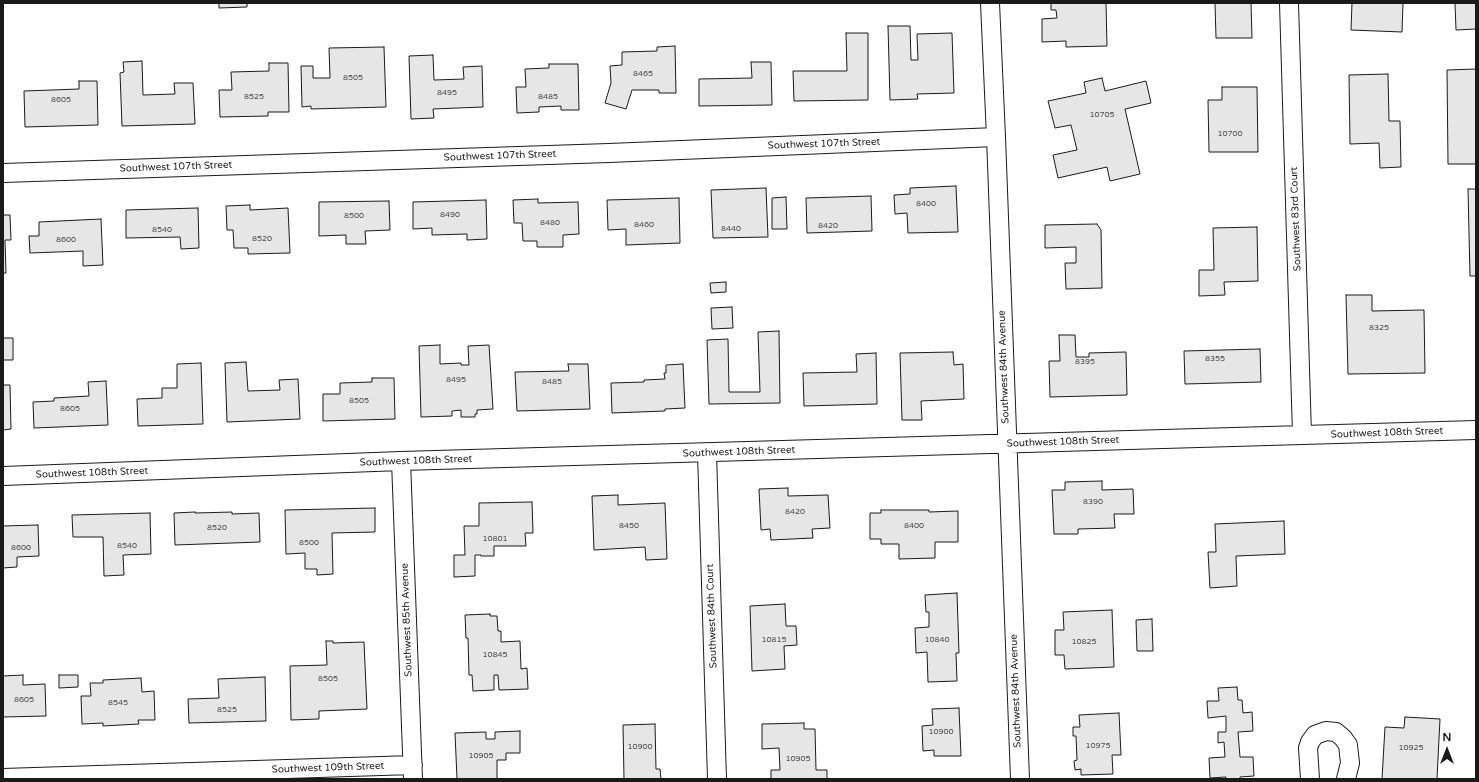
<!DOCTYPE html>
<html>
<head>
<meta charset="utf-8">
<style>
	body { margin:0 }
	#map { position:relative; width:1479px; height:782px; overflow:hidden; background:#fff; font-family:"Varela Round",sans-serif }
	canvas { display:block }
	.frame { position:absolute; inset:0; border:4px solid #1a1a1a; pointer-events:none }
	.north { position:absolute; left:1427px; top:730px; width:40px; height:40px; -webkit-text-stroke:3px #fff; paint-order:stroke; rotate:0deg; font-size:11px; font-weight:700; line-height:16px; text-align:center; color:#1a1a1a }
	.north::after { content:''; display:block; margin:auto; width:14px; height:18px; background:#1a1a1a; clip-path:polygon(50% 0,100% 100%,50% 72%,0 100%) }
</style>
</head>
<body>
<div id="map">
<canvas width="1479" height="782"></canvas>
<div class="frame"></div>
<div class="north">N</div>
</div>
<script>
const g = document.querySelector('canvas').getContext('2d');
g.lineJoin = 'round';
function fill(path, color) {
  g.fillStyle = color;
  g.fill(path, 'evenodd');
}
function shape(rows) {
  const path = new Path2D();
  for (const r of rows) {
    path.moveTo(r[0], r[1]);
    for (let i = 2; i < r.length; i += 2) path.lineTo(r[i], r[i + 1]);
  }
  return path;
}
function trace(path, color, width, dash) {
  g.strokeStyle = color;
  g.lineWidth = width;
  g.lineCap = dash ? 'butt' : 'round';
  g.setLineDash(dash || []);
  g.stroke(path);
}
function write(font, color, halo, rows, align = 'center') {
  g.font = font + ' "Varela Round",sans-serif';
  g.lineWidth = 3;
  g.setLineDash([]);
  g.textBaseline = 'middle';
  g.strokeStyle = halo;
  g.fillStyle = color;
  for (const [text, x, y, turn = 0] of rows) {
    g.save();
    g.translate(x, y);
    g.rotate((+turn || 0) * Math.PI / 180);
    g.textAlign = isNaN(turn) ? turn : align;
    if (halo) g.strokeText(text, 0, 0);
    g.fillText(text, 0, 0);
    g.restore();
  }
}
const building = shape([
	[219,3,247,3,247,7,219,8,219,3],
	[1051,3,1106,3,1107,46,1066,47,1066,41,1042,42,1042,19,1057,18,1056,10,1051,10,1051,3],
	[1215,3,1251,3,1252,38,1216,38,1215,3],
	[1352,3,1403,3,1402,32,1351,30,1352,3],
	[1455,3,1476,3,1476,29,1456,30,1455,3],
	[888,26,910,26,911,60,918,60,917,34,952,33,954,93,917,94,918,99,890,100,888,26],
	[846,33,868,33,868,100,794,101,793,71,847,71,846,33],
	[675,46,676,93,659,93,659,90,632,90,626,109,605,103,611,83,610,66,622,65,622,52,657,51,657,47,675,46],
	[384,47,386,107,311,109,311,106,302,107,301,66,313,66,313,78,330,78,329,48,384,47],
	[433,55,434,80,464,79,463,67,482,66,483,107,433,109,434,118,411,119,409,56,433,55],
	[142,61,143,95,175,94,174,83,193,83,195,124,122,126,120,73,124,72,123,62,142,61],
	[751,62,771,62,772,105,699,106,699,79,752,78,751,62],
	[269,63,288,63,289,112,268,112,268,116,220,117,219,90,232,90,231,72,269,71,269,63],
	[549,64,578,64,579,110,561,110,561,106,539,107,539,112,517,113,516,87,526,87,525,69,549,68,549,64],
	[1476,69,1476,164,1448,164,1447,70,1476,69],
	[1388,74,1389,121,1400,121,1401,167,1380,168,1379,143,1350,144,1349,75,1388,74],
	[1102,78,1105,91,1146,81,1151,103,1125,109,1140,174,1110,181,1107,167,1058,178,1053,155,1077,150,1071,125,1055,128,1048,101,1086,93,1084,82,1102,78],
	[79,81,97,81,98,125,25,127,24,91,79,89,79,81],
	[1222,87,1257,87,1258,152,1209,152,1208,100,1222,100,1222,87],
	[956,186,958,232,908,233,907,213,895,214,894,195,910,194,910,188,956,186],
	[766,188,768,237,713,238,711,190,766,188],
	[1468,189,1476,189,1476,276,1470,276,1468,189],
	[871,196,872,231,807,233,806,198,871,196],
	[786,197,787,229,772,229,772,198,786,197],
	[679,198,680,243,626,245,626,229,608,230,607,200,679,198],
	[538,199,538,203,578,202,579,234,563,235,563,247,537,247,537,241,523,241,522,223,514,223,513,200,538,199],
	[486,200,487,239,467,240,467,234,432,235,432,228,413,229,413,202,486,200],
	[389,201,390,230,365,231,366,244,346,244,346,235,319,236,319,202,389,201],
	[250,205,250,210,288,208,290,253,248,254,248,248,234,248,233,230,227,230,226,206,250,205],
	[198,208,199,248,181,249,180,237,126,238,126,210,198,208],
	[3,215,10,215,11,240,5,240,6,273,3,273,3,215],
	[101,219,103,265,83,266,83,251,30,253,29,236,39,236,39,222,101,219],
	[1097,224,1101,230,1102,288,1066,289,1065,263,1076,263,1076,247,1045,248,1045,225,1097,224],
	[1257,227,1258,281,1224,282,1225,295,1199,296,1199,270,1214,270,1213,228,1257,227],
	[726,282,726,292,711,293,710,283,726,282],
	[1346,295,1372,295,1372,311,1424,310,1425,373,1348,374,1346,295],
	[732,307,733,328,712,329,711,308,732,307],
	[779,331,780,403,709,404,707,340,728,339,729,392,760,392,758,332,779,331],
	[1059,335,1075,335,1076,357,1089,357,1089,353,1126,352,1127,395,1050,397,1049,361,1060,361,1059,335],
	[3,338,13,338,13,360,3,360,3,338],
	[440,345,440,364,461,363,461,365,469,365,468,346,489,345,493,409,477,410,477,414,475,414,475,417,461,417,461,410,452,411,452,416,421,417,419,346,440,345],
	[1260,349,1261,382,1185,384,1184,351,1260,349],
	[953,352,954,365,963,364,964,399,921,401,922,420,902,420,900,353,953,352],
	[876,353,877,404,804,406,803,373,857,372,856,354,876,353],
	[246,362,248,391,280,390,279,380,298,379,300,419,227,422,225,363,246,362],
	[201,363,203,424,138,426,137,399,162,398,162,388,177,388,177,364,201,363],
	[568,364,588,364,590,409,517,411,515,372,569,371,568,364],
	[683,364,685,408,665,409,665,411,612,413,611,383,644,382,644,380,665,379,664,373,666,373,666,365,683,364],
	[372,378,394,378,395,419,323,421,323,394,340,394,340,383,372,382,372,378],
	[106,381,108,425,34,428,33,402,54,401,54,398,89,396,88,382,106,381],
	[3,385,10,385,11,429,3,430,3,385],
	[1102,481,1102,490,1133,489,1134,514,1114,514,1115,528,1078,529,1078,534,1054,534,1052,490,1065,490,1065,482,1102,481],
	[788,488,788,496,828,495,830,528,812,529,813,538,771,540,770,529,761,530,759,489,788,488],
	[618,495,618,505,665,503,667,559,646,560,645,547,594,550,592,496,618,495],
	[532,502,533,533,525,533,526,546,494,546,494,556,481,556,481,555,475,555,475,576,454,577,454,555,465,555,464,526,479,526,479,503,532,502],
	[375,508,375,532,332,533,333,574,317,575,317,569,305,569,305,553,286,554,285,510,375,508],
	[881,510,929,510,929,512,958,511,958,542,935,542,935,558,899,559,899,544,881,544,881,539,870,539,870,513,881,513,881,510],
	[195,512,195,513,232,512,232,514,259,513,260,542,175,545,174,513,195,512],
	[150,513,151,554,123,555,124,575,104,576,103,537,73,537,72,515,150,513],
	[1284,521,1285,554,1236,556,1237,586,1210,588,1208,552,1216,552,1215,524,1284,521],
	[38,525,39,556,17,557,17,567,3,568,3,526,38,525],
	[957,593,959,653,956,653,957,681,928,682,927,652,916,653,915,628,929,627,929,612,926,612,925,595,957,593],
	[785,604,786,626,796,626,797,645,784,646,785,669,752,671,750,606,785,604],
	[1112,610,1114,667,1065,669,1064,655,1055,655,1055,630,1064,630,1063,612,1112,610],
	[490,614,490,616,497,616,498,631,501,631,501,642,520,641,521,669,527,668,528,689,499,690,498,675,494,675,494,690,473,691,472,675,469,675,468,638,466,638,465,615,490,614],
	[1152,619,1153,651,1137,651,1136,620,1152,619],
	[326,641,333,641,333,643,364,642,367,709,319,711,319,719,291,720,290,666,327,665,326,641],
	[23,675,23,685,45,684,46,716,3,717,3,676,23,675],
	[59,675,78,675,78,687,59,688,59,675],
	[265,677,266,721,189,723,188,699,219,698,218,679,265,677],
	[141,678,142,692,154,691,155,720,138,720,139,724,103,726,103,723,82,724,81,696,91,696,90,683,103,683,103,680,141,678],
	[1237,687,1238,700,1242,700,1243,713,1252,712,1253,731,1238,732,1240,757,1253,757,1254,776,1240,777,1240,779,1226,779,1226,777,1210,778,1209,758,1225,757,1224,742,1218,743,1218,732,1226,732,1226,716,1208,718,1207,701,1219,701,1218,688,1237,687],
	[959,708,961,756,934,756,934,750,923,751,922,726,933,725,932,709,959,708],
	[1119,713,1121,755,1112,755,1113,774,1081,775,1081,769,1075,770,1074,761,1077,760,1076,736,1073,736,1073,727,1080,727,1079,715,1119,713],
	[1405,717,1440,719,1437,779,1382,779,1385,727,1404,728,1405,717],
	[804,723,804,729,815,729,816,770,827,770,827,779,771,779,771,770,780,770,779,748,762,749,762,724,804,723],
	[655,724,656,769,660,769,661,779,624,779,623,725,655,724],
	[520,731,520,753,506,753,506,760,497,760,497,779,457,779,455,733,486,732,486,739,495,739,495,732,520,731]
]);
fill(building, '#e6e6e6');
trace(building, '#1a1a1a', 1);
const minor = shape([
	[990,3,996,137,1020,779],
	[1289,3,1302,435],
	[3,173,609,153,996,137],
	[707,453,717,779],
	[401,461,413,779],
	[3,476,401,461,1476,430],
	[3,778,413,765],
	[1310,779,1308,748,1310,742,1315,735,1326,731,1336,732,1343,738,1348,745,1350,763,1346,779]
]);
trace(minor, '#1a1a1a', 20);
trace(minor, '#fff', 18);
write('8px', '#4d4d4d', null, [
	["8465",643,74],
	["8505",353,78],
	["8495",447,93],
	["8525",254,97],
	["8485",548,97],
	["8605",61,100],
	["10705",1102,115],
	["10700",1230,134],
	["8400",926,204],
	["8490",450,215],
	["8500",354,216],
	["8480",550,223],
	["8460",644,225],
	["8420",828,226],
	["8440",731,229],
	["8540",162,230],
	["8520",262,239],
	["8600",66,240],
	["8325",1379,328],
	["8355",1215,359],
	["8395",1085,362],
	["8495",456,380],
	["8485",552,382],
	["8505",359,401],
	["8605",70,409],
	["8390",1093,502],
	["8420",795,512],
	["8450",629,526],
	["8400",914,526],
	["8520",217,528],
	["10801",495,539],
	["8500",309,543],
	["8540",127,546],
	["8600",21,548],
	["10815",774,640],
	["10840",937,640],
	["10825",1084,642],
	["10845",495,655],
	["8505",328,679],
	["8605",24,700],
	["8545",118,703],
	["8525",227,710],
	["10900",941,732],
	["10975",1098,746],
	["10900",640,747],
	["10925",1411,748],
	["10905",481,756],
	["10905",798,759]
]);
write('10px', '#1a1a1a', '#fff', [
	["Southwest 107th Street",824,144,-2],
	["Southwest 107th Street",500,156,-2],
	["Southwest 107th Street",176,167,-2],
	["Southwest 83rd Court",1296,219,-92],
	["Southwest 84th Avenue",1004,367,-92],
	["Southwest 108th Street",1387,433,-2],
	["Southwest 108th Street",1063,442,-2],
	["Southwest 108th Street",739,452,-2],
	["Southwest 108th Street",416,461,-2],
	["Southwest 108th Street",92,473,-2],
	["Southwest 84th Court",712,616,-92],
	["Southwest 85th Avenue",407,620,-92],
	["Southwest 84th Avenue",1016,691,-92],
	["Southwest 109th Street",328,768,-2]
]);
</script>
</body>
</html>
